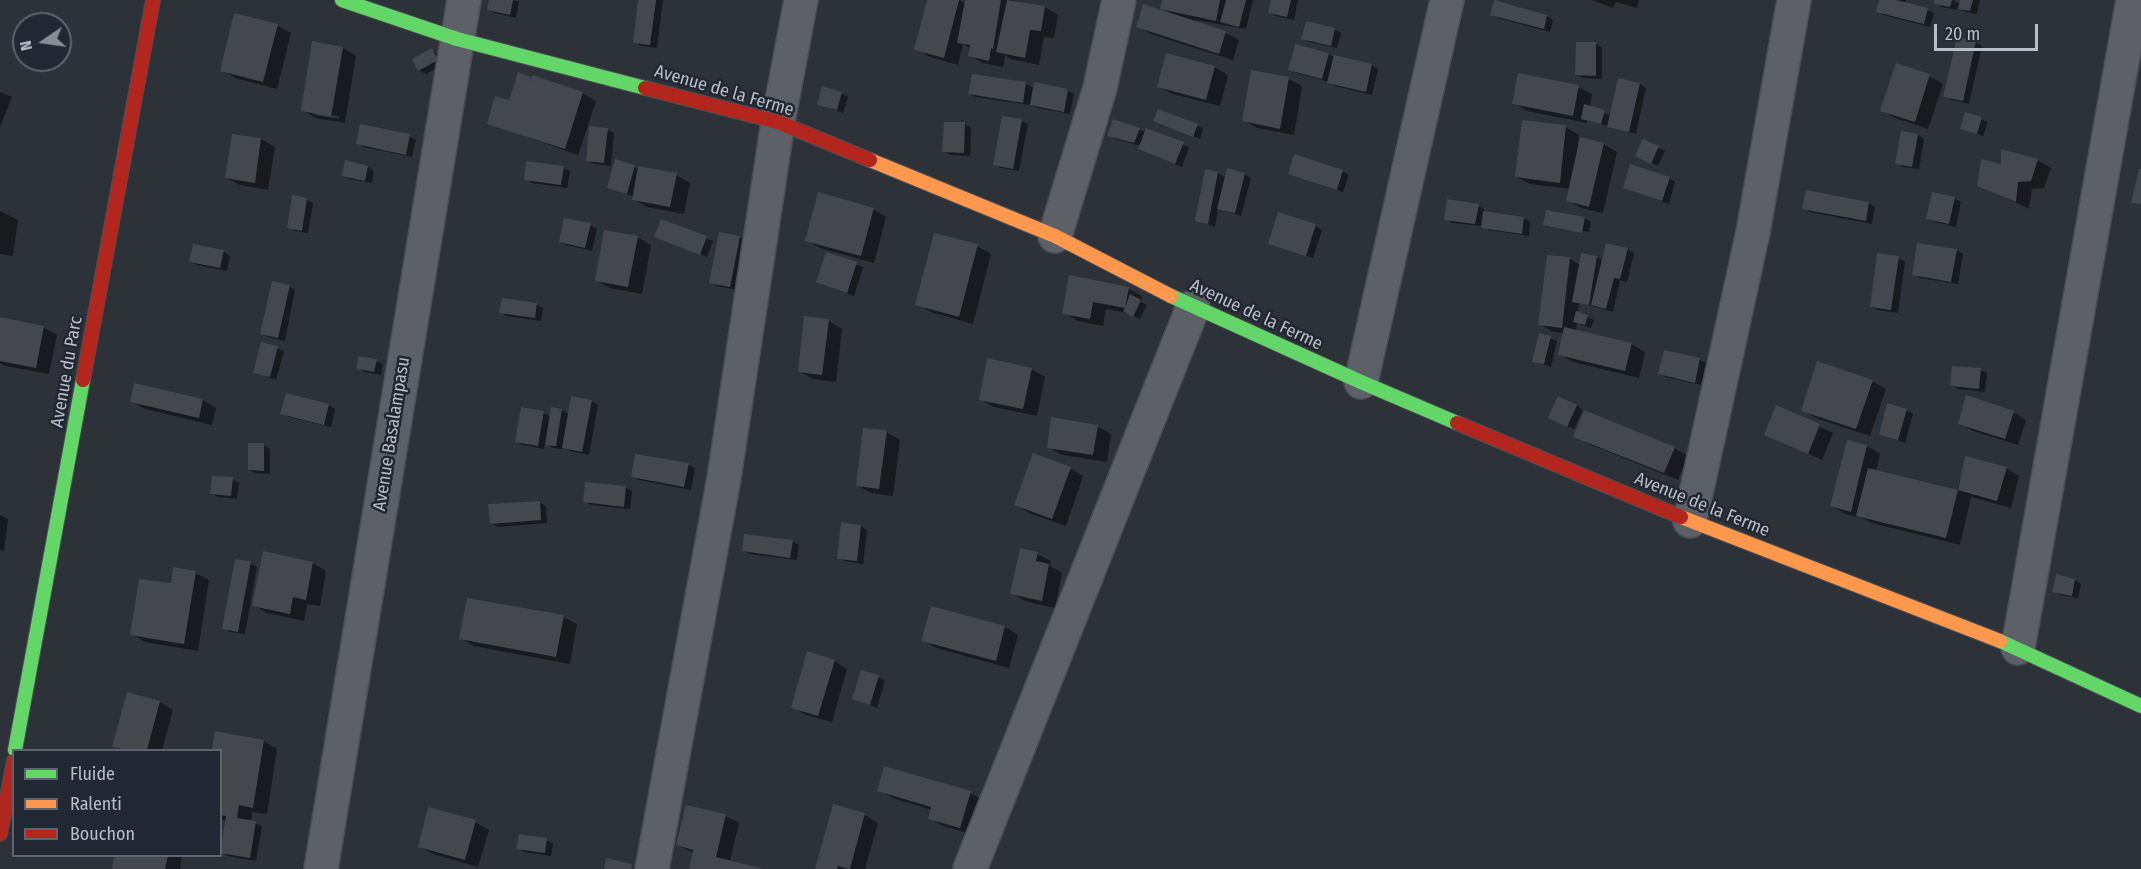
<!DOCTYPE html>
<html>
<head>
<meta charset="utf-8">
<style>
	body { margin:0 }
	#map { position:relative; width:2141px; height:869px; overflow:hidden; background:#2d3138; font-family:"Fira Sans Condensed",sans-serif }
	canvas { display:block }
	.legend { position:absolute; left:12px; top:749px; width:210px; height:108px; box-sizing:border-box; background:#212833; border:2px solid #5d646f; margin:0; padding:8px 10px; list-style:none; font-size:18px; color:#b8bec8 }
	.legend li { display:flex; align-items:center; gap:12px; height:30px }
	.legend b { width:30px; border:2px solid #5d646f }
	.north { position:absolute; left:12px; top:12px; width:60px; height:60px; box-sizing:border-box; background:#212833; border:2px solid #5d646f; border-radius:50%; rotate:257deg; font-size:16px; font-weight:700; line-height:24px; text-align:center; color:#b8bec8 }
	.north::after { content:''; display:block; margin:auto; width:21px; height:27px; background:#878d96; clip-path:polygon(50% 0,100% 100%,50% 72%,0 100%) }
	.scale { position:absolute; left:1934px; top:24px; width:104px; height:27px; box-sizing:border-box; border:3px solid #b8bec8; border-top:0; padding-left:8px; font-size:18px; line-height:21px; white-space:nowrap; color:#b8bec8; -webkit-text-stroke:4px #212833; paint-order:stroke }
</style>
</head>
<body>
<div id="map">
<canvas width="2141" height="869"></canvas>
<ul class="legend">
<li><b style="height:8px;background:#63d668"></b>Fluide</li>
<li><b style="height:8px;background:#ff974d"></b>Ralenti</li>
<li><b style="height:8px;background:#b3261e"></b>Bouchon</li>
</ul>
<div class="north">N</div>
<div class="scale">20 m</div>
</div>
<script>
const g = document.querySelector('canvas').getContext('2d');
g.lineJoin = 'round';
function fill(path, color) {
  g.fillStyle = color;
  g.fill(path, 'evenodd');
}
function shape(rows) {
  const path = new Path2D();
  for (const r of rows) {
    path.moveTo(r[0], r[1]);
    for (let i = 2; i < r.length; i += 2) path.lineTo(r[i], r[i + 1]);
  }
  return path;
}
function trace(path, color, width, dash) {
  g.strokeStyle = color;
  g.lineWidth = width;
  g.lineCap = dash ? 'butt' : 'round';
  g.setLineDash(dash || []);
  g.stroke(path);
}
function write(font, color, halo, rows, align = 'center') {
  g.font = font + ' "Fira Sans Condensed",sans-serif';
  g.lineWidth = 5;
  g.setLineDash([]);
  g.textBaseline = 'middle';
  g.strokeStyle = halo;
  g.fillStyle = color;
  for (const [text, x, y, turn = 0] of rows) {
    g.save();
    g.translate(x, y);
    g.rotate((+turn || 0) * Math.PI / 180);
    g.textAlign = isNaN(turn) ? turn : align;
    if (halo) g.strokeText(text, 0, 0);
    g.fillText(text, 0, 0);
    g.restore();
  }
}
fill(shape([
	[491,0,519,1,516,18,495,13,489,10],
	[640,0,663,0,657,48,641,46,634,42],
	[929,0,959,0,965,3,966,0,1011,0,1045,7,1058,15,1054,38,1044,37,1039,65,1011,59,1005,55,1003,67,983,63,969,55,971,49,963,44,958,65,930,57,916,49],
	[1163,0,1253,0,1246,29,1195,20,1194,22,1226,33,1239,40,1233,60,1151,34,1138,26,1170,13,1162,8],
	[1272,0,1298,0,1294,20,1276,16,1270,13],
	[1591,0,1639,0,1637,8,1616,2,1613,8],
	[1881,0,1906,0,1905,4,1927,10,1934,13,1930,27,1884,15,1877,11],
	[1936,0,1953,0,1960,4,1961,0,1980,0,1977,14,1966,12,1957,7,1957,10,1942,7,1935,3],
	[1492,14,1547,16,1553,20,1550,32,1498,18],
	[236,15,278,26,291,33,277,89,235,78,222,70],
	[1334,29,1341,33,1337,48,1309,42,1303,38],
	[1975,42,1982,46,1969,104,1952,100,1945,96],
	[1596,44,1602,48,1602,79,1583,78,1576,74],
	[343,48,356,56,345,123,316,118,302,110],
	[315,112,339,116,339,119,315,115],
	[432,50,438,54,444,64,426,74,419,70],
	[1328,54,1335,58,1335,56,1372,65,1378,69,1372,95,1335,86,1329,82,1297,73,1290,70],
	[1896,65,1929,76,1943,84,1928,129,1895,118,1881,110],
	[1214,67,1228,75,1220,106,1173,94,1159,87],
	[1252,71,1289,79,1302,86,1294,135,1257,128,1244,120],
	[530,78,582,93,596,101,578,155,489,123,510,102],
	[1025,83,1034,88,1035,84,1068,91,1074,94,1070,114,1038,108,1030,104,1029,105,976,97,970,94],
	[1640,84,1646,88,1636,134,1587,120,1587,123,1527,111,1514,103,1578,87,1592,94,1590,107,1611,116],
	[0,92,12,97,0,127],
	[841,93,848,97,843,113,819,104],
	[1981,119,1988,122,1983,136,1962,128],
	[1021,121,1028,124,1019,171,1001,168,995,164],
	[1114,121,1189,147,1182,167,1146,152,1139,149,1141,146,1115,139,1109,135],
	[965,124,971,128,970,156,950,155,944,151],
	[1162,124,1197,125,1203,129,1200,139],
	[1565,127,1579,135,1578,146,1603,144,1617,152,1603,213,1581,208,1567,200,1570,189,1530,184,1516,177],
	[608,130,614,133,611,166,594,164,587,160],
	[1902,132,1918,135,1924,139,1919,169,1903,167,1896,163],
	[233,135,261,139,275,147,268,190,240,185,226,178],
	[409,136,416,140,412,157,364,147,358,143],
	[1644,141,1665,151,1658,166,1644,159],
	[2037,160,2051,168,2044,188,2032,189,2029,209,1979,185,2002,166],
	[616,161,639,169,676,175,690,183,684,214,647,207,633,199,634,197,609,187],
	[368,167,374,171,372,183,350,179,344,175],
	[563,168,570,171,567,188,532,183,525,179],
	[1342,171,1349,175,1343,192,1290,173],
	[1218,173,1226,178,1244,174,1251,178,1241,216,1218,208,1215,227,1196,220],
	[1669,178,1675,182,1669,204,1625,188],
	[1954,198,1961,202,1956,227,1935,222,1928,219],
	[307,200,313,203,308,233,295,231,289,227],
	[1869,203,1875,207,1872,224,1810,212,1804,208],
	[1478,206,1484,209,1484,212,1524,218,1530,222,1529,236,1489,230,1482,226,1452,223,1445,219],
	[873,209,886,217,874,263,820,248,807,240],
	[0,211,18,220,13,256,0,254],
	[1585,218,1591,222,1589,232,1549,225,1549,227,1544,224],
	[662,221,713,241,707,257,656,237],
	[590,225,597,229,592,251,567,245,560,242],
	[1315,226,1322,230,1313,258,1270,243],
	[637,237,651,245,642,294,610,288,596,280],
	[740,237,746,241,737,290,717,286,710,282],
	[194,246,224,252,230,256,227,271,197,265,190,261],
	[977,246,991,254,973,324,931,312,917,304],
	[1627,249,1634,253,1627,282,1620,280,1613,312,1579,302,1578,314,1594,320,1591,328,1577,323,1576,331,1631,344,1645,352,1639,378,1573,362,1559,354,1564,333,1553,332,1540,324,1548,256,1570,259,1580,265,1597,257,1604,261],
	[1956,250,1963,254,1958,284,1920,278,1913,274],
	[827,254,863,267,854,296,818,282],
	[1899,258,1905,262,1898,313,1878,310,1871,307],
	[1071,277,1129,289,1142,296,1141,302,1147,305,1140,319,1128,313,1106,309,1103,326,1078,321,1064,313],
	[289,286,295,290,285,341,268,337,262,334],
	[536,305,543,308,541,321,507,316,501,312],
	[0,318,43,327,57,335,49,374,5,366,0,363],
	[829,321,842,329,836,382,813,379,799,371],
	[1541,335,1557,341,1551,367,1534,361],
	[277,348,284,351,276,380,255,372],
	[1700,360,1706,363,1701,385,1666,377,1660,373],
	[376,361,383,364,381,375,365,372,358,368],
	[1031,369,1045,377,1037,416,994,407,980,399],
	[1980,370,1987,373,1985,392,1958,389,1952,385],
	[1872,381,1886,389,1870,436,1816,418,1803,410],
	[287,395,329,405,335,409,331,427,289,417,282,413],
	[203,400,216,408,212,425,145,409,131,401],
	[591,401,598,405,589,455,570,451,563,447,562,449,553,448,545,443,544,449,523,445,517,442,543,413,551,417,562,410,570,415],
	[1577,406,1583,410,1574,429,1556,421],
	[1777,407,1833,433,1822,460,1766,434],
	[1906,410,1913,414,1905,443,1881,434],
	[2013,412,2026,420,2018,445,1973,431,1959,423],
	[1097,426,1111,434,1107,462,1062,455,1048,447],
	[886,432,900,440,893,496,871,493,857,485],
	[1575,436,1674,448,1688,456,1678,480,1589,444],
	[264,445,270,449,270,474,256,473,249,470],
	[1867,446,1880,454,1876,471,1957,491,1966,457,2006,468,2019,476,2011,508,1971,497,1960,545,1872,523,1862,518,1845,514,1832,506],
	[689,465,695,468,691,490,639,480,633,476],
	[1070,468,1083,476,1066,526,1029,513,1016,505],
	[232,479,239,483,237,499,218,497,211,493],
	[625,487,632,491,630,509,591,505,585,501],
	[539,502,546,506,547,523,498,527,491,523],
	[0,515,8,519,4,551,0,550],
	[861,526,867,530,863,564,845,561,839,558],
	[792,541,799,545,797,560,750,554,744,551],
	[1037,554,1051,561,1050,566,1062,573,1055,608,1025,601,1012,593],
	[250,563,257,567,245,634,230,632,224,628],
	[313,563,326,571,320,606,307,604,304,621,267,613,253,605],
	[195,573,209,580,198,651,145,642,132,634,172,585],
	[2057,576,2075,580,2081,584,2078,598,2061,595,2054,591],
	[932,607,1005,627,1018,635,1009,668,936,648,923,640],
	[563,617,577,624,570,664,474,646,461,638],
	[834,661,847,669,832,722,806,715,793,707],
	[862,672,885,680,877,708,854,698],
	[128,694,160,702,173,710,162,750,121,750,114,746],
	[216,733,264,741,277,749,267,814,252,812,251,822,262,826,256,861,228,856,221,852,227,820,220,819,220,750,214,750],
	[879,790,970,793,984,800,974,835,943,826,930,818,932,810,893,798],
	[834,806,865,815,878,823,865,869,816,869],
	[725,816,739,823,730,861,762,869,690,869,694,853,678,845],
	[475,822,489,830,478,867,433,854,419,846],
	[546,840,553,843,551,856,524,852,518,848],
	[115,856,182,856,180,869,113,869]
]), '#0007');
fill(shape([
	[489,0,513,0,510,15,487,10],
	[638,0,656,0,650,45,633,43],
	[927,0,959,0,944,58,914,50],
	[965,0,1001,0,993,49,991,48,989,61,968,56,970,45,957,43],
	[1007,0,1045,6,1041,31,1030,30,1025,58,996,52],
	[1162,0,1220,0,1216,21,1160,9],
	[1226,0,1246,0,1239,27,1220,22],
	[1271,0,1291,0,1287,17,1268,13],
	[1494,0,1547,15,1544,29,1490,15],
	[1879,0,1896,0,1928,8,1924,24,1876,12],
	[1934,0,1952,0,1950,7,1934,4],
	[1960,0,1973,0,1970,11,1958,9],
	[1143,4,1226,31,1219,54,1136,27],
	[234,13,278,24,263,82,220,71],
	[1306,21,1335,28,1331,46,1301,39],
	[1957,37,1976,41,1963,101,1943,97],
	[312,41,343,47,331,117,301,111],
	[1576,42,1596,42,1596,76,1575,75],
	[1295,44,1329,53,1322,79,1288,70],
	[432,48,438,60,418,71,412,59],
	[1166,53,1215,66,1206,100,1157,87],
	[1334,55,1372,64,1366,92,1327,83],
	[1896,63,1930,74,1915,122,1880,111],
	[1251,70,1289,77,1280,129,1242,121],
	[518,72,531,77,530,83,532,75,583,92,565,149,487,124,495,96,509,100],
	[1518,73,1579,85,1573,116,1512,104],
	[972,74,1026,82,1023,103,968,94],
	[1618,78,1640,83,1629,132,1607,127],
	[1034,82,1068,89,1064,112,1030,105],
	[822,86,842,92,837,110,817,105],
	[1584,104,1605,110,1601,124,1581,119],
	[1158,109,1198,124,1193,137,1153,121],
	[1965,112,1982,117,1977,134,1960,129],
	[1002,116,1022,119,1013,169,993,165],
	[1113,119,1140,128,1134,143,1107,136],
	[1522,120,1566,125,1560,183,1515,177],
	[944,122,965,122,964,153,942,152],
	[360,124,410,134,406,155,356,144],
	[589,126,608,128,604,163,586,161],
	[1146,128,1184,142,1175,164,1138,149],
	[1901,131,1918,134,1912,167,1895,164],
	[232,134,261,138,255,183,225,178],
	[1580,137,1604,143,1589,207,1566,201],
	[1643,139,1659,146,1651,164,1635,156],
	[2001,149,2038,159,2031,181,2018,182,2016,202,1977,186,1981,159,2001,164],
	[1294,154,1343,170,1337,190,1288,174],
	[615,159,635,165,627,194,607,188],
	[345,160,368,166,365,181,342,176],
	[526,161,564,166,561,185,524,180],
	[1630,164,1670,177,1662,201,1623,188],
	[638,166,677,173,670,207,632,200],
	[1227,168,1245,173,1235,213,1217,209],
	[1205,169,1218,172,1208,224,1195,221],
	[2139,169,2141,169,2141,204,2131,203],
	[1806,190,1869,202,1866,221,1802,209],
	[818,192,874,208,861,256,805,241],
	[1932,192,1955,197,1949,224,1926,219],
	[292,195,307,198,302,231,287,228],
	[1447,199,1479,204,1475,224,1444,220],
	[1546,210,1585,217,1582,233,1543,225],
	[1483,211,1524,217,1522,234,1481,228],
	[1278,212,1316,224,1306,256,1268,244],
	[564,218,591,223,585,248,559,242],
	[661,219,707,236,700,255,654,237],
	[604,230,638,236,628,287,595,281],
	[719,232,740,236,730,287,709,283],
	[934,233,978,244,959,317,915,305],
	[1606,243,1628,248,1620,279,1614,278,1606,309,1591,305],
	[1917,243,1957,249,1951,282,1912,275],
	[193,244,224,250,220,268,189,262],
	[826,252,857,262,847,293,816,282],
	[1581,253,1597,256,1589,305,1572,302],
	[1877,253,1899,256,1891,310,1870,307],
	[1547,255,1570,257,1562,328,1538,325],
	[1069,275,1129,287,1125,308,1130,294,1141,300,1133,317,1123,311,1125,308,1093,302,1090,319,1062,314],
	[272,281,290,285,278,338,260,334],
	[502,298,537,303,535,318,499,313],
	[1576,311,1588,315,1585,325,1573,322],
	[804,316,829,319,822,375,798,372],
	[0,317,44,326,36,368,0,361],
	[1564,327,1632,343,1625,371,1558,355],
	[1539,333,1551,336,1544,364,1532,362],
	[261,342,278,346,270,377,253,373],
	[1664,350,1700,358,1695,383,1658,374],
	[358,356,377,359,374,372,357,369],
	[987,358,1032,368,1023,409,979,400],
	[1817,361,1873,380,1856,429,1801,411],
	[1952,366,1981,368,1979,389,1950,386],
	[134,383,203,399,199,418,130,402],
	[286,393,329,404,324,425,280,414],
	[1966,395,2014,411,2005,439,1958,424],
	[571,396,592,400,582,452,562,448],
	[1558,396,1577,405,1567,427,1548,418],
	[1887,403,1907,409,1898,440,1879,435],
	[1776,405,1820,424,1808,454,1764,435],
	[521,407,544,411,538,446,515,442],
	[551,407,562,409,556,446,545,445],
	[1584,410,1675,447,1664,473,1573,437],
	[1051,417,1098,425,1093,455,1047,448],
	[863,428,887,430,879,489,856,486],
	[1847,440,1867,445,1851,512,1830,506],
	[248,443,264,443,264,471,248,470],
	[1033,453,1071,467,1052,519,1014,505],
	[635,454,689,463,684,487,631,477],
	[1965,456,2007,467,1997,501,1958,490,1946,538,1856,516,1868,468,1958,490],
	[212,476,233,477,231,496,210,494],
	[585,482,626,486,624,507,583,502],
	[540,501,541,520,490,524,488,504],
	[841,522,861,525,857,561,837,559],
	[744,534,793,540,790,558,742,551],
	[1020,548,1038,552,1036,561,1049,564,1042,601,1010,594],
	[263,551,313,562,306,600,293,597,290,614,252,606],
	[235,559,251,561,238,632,222,629],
	[173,567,196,571,184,644,130,635,139,579,171,583],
	[2056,574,2075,579,2072,596,2052,592],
	[467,598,564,615,556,657,459,639],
	[931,606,1005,626,996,661,921,641],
	[807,651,835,660,818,716,791,708],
	[861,670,879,675,870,705,852,699],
	[127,692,160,701,147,750,126,750,112,747],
	[215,731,264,740,253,808,239,805,237,818,256,821,250,858,220,853,226,816,220,815,220,750,212,750],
	[884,766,971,791,960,828,928,819,931,807,877,791],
	[833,804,865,813,850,869,838,866,837,869,815,869],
	[686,805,726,814,716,857,764,869,689,869,693,850,676,845],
	[428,807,476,820,465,860,418,847],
	[519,834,547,838,545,853,516,849],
	[114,856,168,856,165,869,112,869],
	[606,858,632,864,631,869,604,869]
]), '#44484d');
const street = shape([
	[1055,236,1100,88,1119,0],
	[1361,382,1447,0],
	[1690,521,1753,232,1794,0],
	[2018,648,2133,0],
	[321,869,464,0],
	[652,869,724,478,778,122,801,0],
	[970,869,1193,307]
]);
const fast = shape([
	[342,0,457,39,645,88],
	[1171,296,1361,382,1457,423],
	[2000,641,2141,706],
	[15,750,83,380]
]);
const slow = shape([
	[870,160,1055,236,1171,296],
	[1681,517,2000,641]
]);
const jam = shape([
	[645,88,778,122,870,160],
	[83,380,153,0],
	[1457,423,1681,517],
	[0,834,14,761]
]);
trace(street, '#494c51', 36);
trace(fast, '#4b4e55', 16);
trace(slow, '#4b4e55', 16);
trace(jam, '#4b4e55', 16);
trace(street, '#5d6066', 33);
trace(fast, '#63d668', 14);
trace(slow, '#ff974d', 14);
trace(jam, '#b3261e', 14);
write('18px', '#b8bec8', '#212833', [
	["Avenue de la Ferme",724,91,16],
	["Avenue de la Ferme",1256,315,25],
	["Avenue du Parc",67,372,-80],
	["Avenue Basalampasu",392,434,-81],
	["Avenue de la Ferme",1702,505,22]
]);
</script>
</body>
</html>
